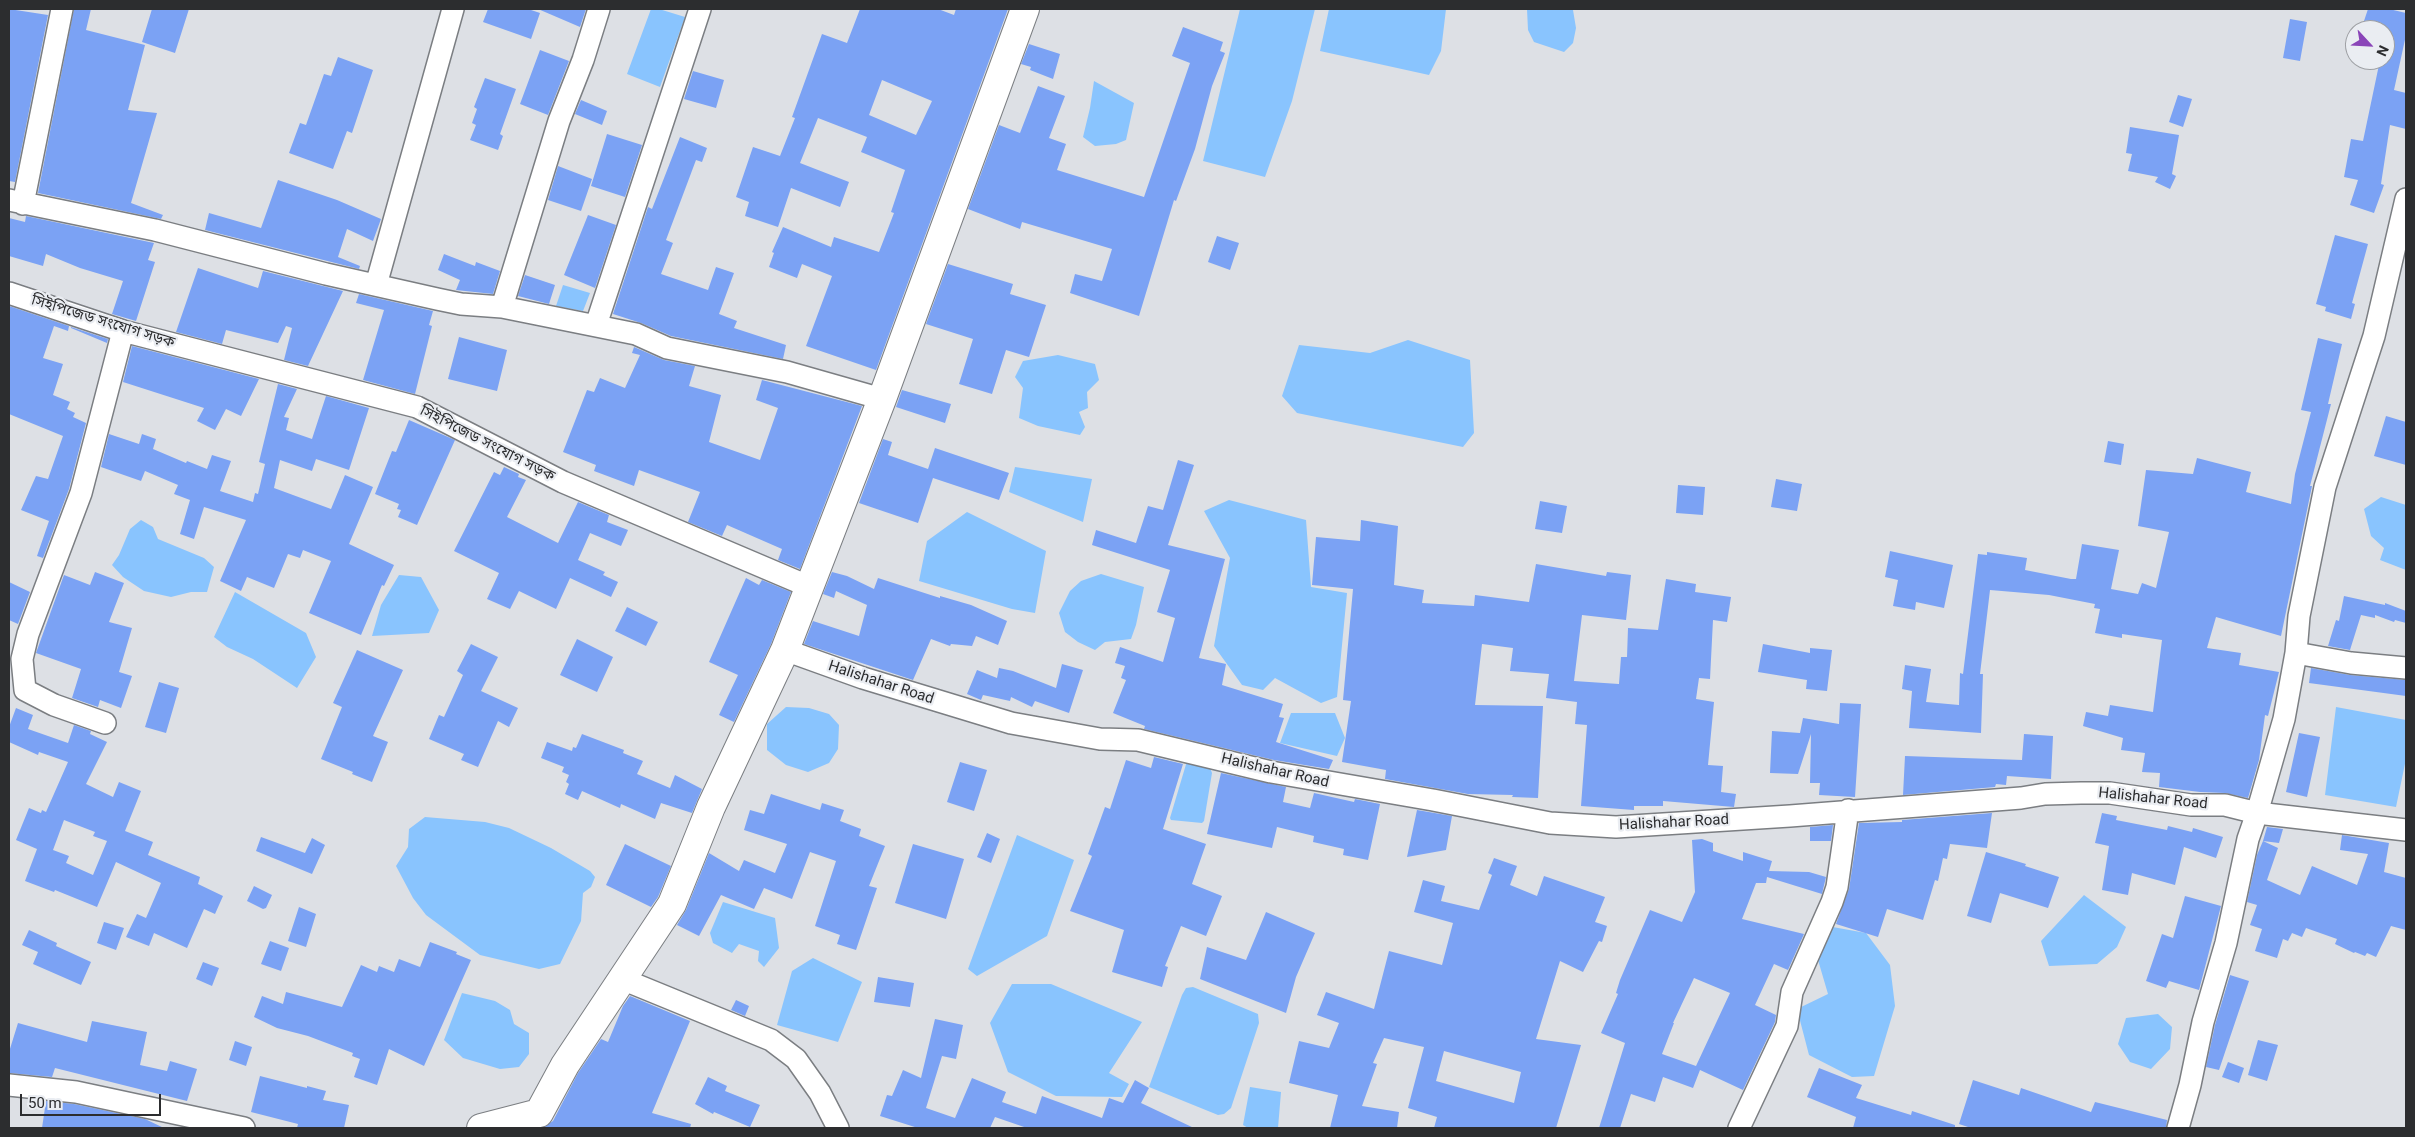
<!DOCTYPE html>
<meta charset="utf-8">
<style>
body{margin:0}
#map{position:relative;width:2415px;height:1137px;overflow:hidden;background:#dde0e5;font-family:Roboto,sans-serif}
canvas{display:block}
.frame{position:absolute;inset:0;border:10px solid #2c2d2f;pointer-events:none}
.north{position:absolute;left:2345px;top:20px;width:50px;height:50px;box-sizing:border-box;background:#eaedf2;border:1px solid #9ea0a4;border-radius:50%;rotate:115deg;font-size:14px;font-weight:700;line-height:20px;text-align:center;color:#2c2d2f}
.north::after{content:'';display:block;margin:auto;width:18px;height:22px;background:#8a45b8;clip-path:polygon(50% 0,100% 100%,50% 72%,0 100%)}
.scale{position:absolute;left:20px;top:1094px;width:141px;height:22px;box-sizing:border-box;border:2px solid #2c2d2f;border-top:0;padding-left:6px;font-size:15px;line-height:18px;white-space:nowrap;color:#2c2d2f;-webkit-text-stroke:4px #eaedf2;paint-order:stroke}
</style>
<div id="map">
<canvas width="2415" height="1137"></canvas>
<div class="frame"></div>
<div class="north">N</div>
<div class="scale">50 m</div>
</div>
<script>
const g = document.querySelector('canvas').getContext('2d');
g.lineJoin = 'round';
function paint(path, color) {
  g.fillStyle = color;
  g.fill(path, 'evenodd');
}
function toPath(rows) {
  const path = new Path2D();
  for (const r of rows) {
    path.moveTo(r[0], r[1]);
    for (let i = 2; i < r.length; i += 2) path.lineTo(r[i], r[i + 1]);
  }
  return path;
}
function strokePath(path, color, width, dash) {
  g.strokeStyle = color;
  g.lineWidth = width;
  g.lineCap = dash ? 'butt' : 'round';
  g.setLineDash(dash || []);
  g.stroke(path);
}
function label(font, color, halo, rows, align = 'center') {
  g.font = font + ' Roboto,"Noto Sans Bengali",sans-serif';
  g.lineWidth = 4.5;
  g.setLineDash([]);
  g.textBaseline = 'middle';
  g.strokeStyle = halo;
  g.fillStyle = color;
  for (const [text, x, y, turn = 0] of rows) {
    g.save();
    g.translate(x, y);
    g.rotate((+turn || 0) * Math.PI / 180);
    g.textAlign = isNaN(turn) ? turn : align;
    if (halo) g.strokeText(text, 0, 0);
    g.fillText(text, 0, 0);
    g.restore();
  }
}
paint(toPath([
 [651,9,659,9,685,17,660,87,627,74],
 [1240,9,1315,9,1292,101,1265,177,1203,161],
 [1329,9,1446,9,1441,51,1429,75,1320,51],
 [1527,9,1573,10,1576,28,1573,43,1564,52,1534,42,1528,30],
 [1094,81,1134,103,1126,140,1116,144,1095,146,1083,137,1090,108],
 [563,285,590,293,583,311,556,306],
 [1408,340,1470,360,1474,433,1463,447,1297,413,1282,396,1299,345,1370,353],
 [1058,355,1095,364,1099,380,1087,392,1088,408,1079,412,1085,427,1080,435,1038,426,1019,418,1023,388,1015,377,1023,361],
 [1015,467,1092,479,1083,522,1009,492],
 [2381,497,2406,505,2406,570,2380,560,2384,548,2371,536,2364,509],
 [1229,500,1306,520,1311,587,1347,593,1337,697,1321,703,1275,678,1263,690,1242,685,1214,646,1230,558,1204,511],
 [967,512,1046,551,1035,613,1012,609,919,581,927,541],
 [141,520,153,527,158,539,204,558,214,567,207,592,191,592,171,597,144,591,123,577,112,565,119,555,130,529],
 [1101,574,1144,587,1136,625,1131,639,1105,642,1095,650,1078,642,1065,632,1059,613,1070,591,1081,581],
 [399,575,421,577,439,610,429,633,372,636,381,605],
 [235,592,306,633,316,657,297,688,253,659,227,647,214,637],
 [786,707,809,708,829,714,839,725,838,749,829,763,808,772,786,765,767,750,767,724],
 [2336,707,2406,720,2406,759,2396,807,2325,795],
 [1291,713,1335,713,1345,738,1337,756,1280,743],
 [1187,761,1210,768,1212,773,1204,821,1202,823,1171,820,1170,818],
 [425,817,485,822,509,828,551,848,590,871,595,877,591,887,583,893,581,921,560,964,539,969,480,955,426,915,413,898,396,866,408,847,409,829],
 [1017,835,1074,860,1047,936,977,976,968,969],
 [2084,895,2126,927,2117,947,2097,964,2049,966,2041,941],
 [723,902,775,918,779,948,764,967,758,961,759,951,739,944,732,953,713,943,710,933],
 [1827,926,1866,933,1890,965,1895,1006,1874,1076,1852,1077,1809,1055,1797,1009,1828,994,1818,960],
 [813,958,862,982,838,1042,777,1025,792,971],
 [1012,984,1051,984,1142,1022,1109,1073,1129,1084,1122,1097,1056,1096,1008,1072,990,1023],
 [1193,987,1258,1014,1259,1023,1231,1108,1224,1114,1218,1115,1149,1087,1182,995,1186,988],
 [462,993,495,1001,510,1010,514,1024,529,1033,529,1054,519,1067,500,1069,463,1058,444,1040],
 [2158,1014,2172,1027,2170,1049,2151,1069,2130,1062,2118,1044,2126,1018],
 [1250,1087,1281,1092,1278,1128,1248,1128,1243,1125]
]), '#89c4fe');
paint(toPath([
 [9,9,48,15,15,182,9,181],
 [74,9,91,9,86,30,145,45,128,110,157,113,131,203,163,215,161,219,38,193],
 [152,9,189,9,175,53,142,42],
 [488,9,528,9,540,13,531,39,483,22],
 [538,9,586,9,580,27],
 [860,9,938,9,954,15,956,9,1008,9,876,370,806,346,832,276,802,264,797,278,769,267,774,253,772,252,783,227,831,247,834,237,879,252,894,213,891,212,905,170,861,152,867,137,818,118,800,163,849,182,840,207,791,188,778,227,745,216,749,202,736,197,753,147,780,156,795,118,792,117,822,34,847,43],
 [882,80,932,101,916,135,869,115],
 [2368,9,2389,9,2406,13,2406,35,2394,90,2406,93,2406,129,2390,125,2381,184,2384,185,2374,213,2350,205,2358,180,2344,177,2351,139,2363,141,2380,60,2385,60,2385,30,2361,30],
 [2290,19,2307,22,2300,61,2283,58],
 [1183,27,1223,42,1220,51,1225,53,1212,86,1195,149,1176,201,1174,200,1139,316,1070,293,1075,274,1102,281,1112,249,1022,222,1020,229,968,209,999,125,1020,133,1038,86,1065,96,1049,138,1066,144,1057,170,1144,197,1190,63,1172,56],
 [1029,44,1060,54,1053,79,1030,70,1031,67,1021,64],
 [540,50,569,61,548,115,520,104],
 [338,57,373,70,352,133,347,131,333,169,289,153,300,123,306,125,324,74,331,76],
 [693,71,724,80,716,108,684,99],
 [485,78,516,89,500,134,503,136,498,150,470,140,476,125,472,123,477,109,474,107],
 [2178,95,2192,99,2183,127,2169,122],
 [581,100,607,111,602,125,575,114],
 [2130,127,2179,135,2172,174,2176,176,2170,189,2155,182,2158,177,2128,171,2132,154,2126,153],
 [607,134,642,145,625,197,591,186],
 [680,137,707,148,702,162,696,160,666,240,673,243,661,274,708,290,716,267,734,273,719,314,737,321,734,328,786,345,783,359,671,336,641,323,613,314,648,207,652,209],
 [558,166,592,179,581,211,548,200],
 [278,180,337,200,381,219,373,241,347,229,338,257,360,266,359,269,205,230,209,213,261,228],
 [588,215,616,225,595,288,564,275],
 [26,216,154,243,148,260,155,262,136,321,112,314,123,281,80,268,46,254,43,266,9,256,9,218,25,222],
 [2335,235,2368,244,2352,303,2355,304,2351,319,2325,311,2326,307,2316,304],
 [1217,236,1239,243,1230,270,1208,262],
 [444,254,475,266,476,262,500,271,493,294,456,290,460,280,438,270],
 [948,264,1013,284,1010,294,1046,305,1029,357,1006,350,992,394,959,384,973,339,926,324],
 [198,268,258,288,263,271,343,291,308,366,284,360,292,328,286,326,278,343,226,330,222,344,176,332],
 [525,275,555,285,549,304,518,296],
 [359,294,433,311,429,325,432,326,415,394,363,380,384,310,356,303],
 [9,306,69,326,68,331,54,326,43,358,63,364,53,395,70,402,67,409,75,413,73,417,86,423,69,489,43,558,37,556,49,521,21,510,36,476,48,479,63,436,9,414],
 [71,327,108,339,107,343,71,328],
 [459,337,507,350,497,391,448,379],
 [2318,338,2342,344,2328,404,2331,404,2310,486,2312,486,2281,636,2216,617,2207,648,2241,653,2239,665,2279,672,2268,716,2265,715,2259,760,2248,798,2225,793,2200,792,2159,787,2160,773,2142,772,2145,753,2121,750,2123,738,2083,726,2086,712,2108,716,2110,705,2153,712,2162,640,2122,634,2122,638,2095,633,2100,609,2094,608,2095,604,2049,595,1990,590,1980,674,1983,674,1981,733,1909,728,1912,691,1902,689,1905,665,1931,669,1926,702,1959,705,1960,673,1963,674,1978,554,1987,555,1987,552,2027,558,2025,570,2071,579,2076,579,2082,544,2119,550,2111,589,2138,594,2142,583,2156,588,2169,532,2138,526,2146,470,2193,474,2197,458,2251,472,2246,492,2291,504,2295,474,2311,412,2301,410],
 [132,346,259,379,241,416,226,409,215,430,197,421,204,408,123,382],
 [634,347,664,360,695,366,689,386,721,395,709,442,760,460,778,408,756,400,762,380,862,406,800,569,778,560,782,549,727,525,722,536,688,522,700,492,639,470,634,486,594,471,596,465,563,452,587,390,594,392,600,378,625,388,640,355,632,353],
 [278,384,297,389,284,417,289,418,286,430,312,439,326,396,369,408,349,470,316,459,312,471,280,460,274,488,331,509,345,475,373,487,349,544,394,565,384,586,382,585,361,635,309,613,331,561,303,550,300,558,288,554,274,588,247,577,241,591,220,581,246,520,204,507,194,539,180,534,190,500,174,494,178,485,145,471,141,481,101,467,109,434,139,444,142,434,156,439,153,449,186,463,187,461,207,469,212,455,231,461,220,491,253,502,255,493,258,494,265,464,259,462],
 [902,390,951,404,945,423,896,407],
 [2386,416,2406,422,2406,465,2374,456],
 [409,420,455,440,417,525,398,517,401,510,397,509,399,504,375,494,392,451,396,452],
 [883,439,892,442,888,455,928,469,935,448,1009,473,999,500,933,478,918,523,859,503],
 [2108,441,2124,444,2121,465,2104,462],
 [1178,460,1194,465,1168,545,1225,559,1199,658,1226,664,1222,685,1283,704,1279,717,1284,718,1276,742,1333,760,1329,769,1274,760,1144,729,1145,726,1113,713,1126,680,1121,678,1125,666,1115,663,1120,647,1163,662,1175,618,1157,612,1170,570,1092,545,1096,530,1136,543,1148,506,1163,510],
 [504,467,519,474,518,477,526,480,507,517,558,543,578,502,609,515,607,522,628,530,621,546,590,533,578,560,605,572,603,575,618,582,611,597,570,578,556,609,519,591,510,609,487,599,499,573,454,551,494,472,500,475],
 [1776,479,1802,484,1797,511,1771,507],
 [1678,485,1705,487,1703,515,1676,513],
 [1540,501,1567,506,1562,533,1535,529],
 [1361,520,1398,526,1394,585,1424,590,1422,603,1474,606,1475,595,1529,602,1536,564,1606,576,1607,572,1631,575,1626,620,1582,615,1574,681,1619,684,1621,657,1627,657,1628,628,1658,630,1666,579,1696,584,1695,592,1731,597,1727,622,1713,620,1710,679,1699,678,1696,699,1714,702,1708,765,1723,766,1721,792,1736,794,1734,807,1663,801,1663,806,1634,806,1634,810,1581,806,1587,725,1575,724,1577,702,1546,698,1549,674,1510,671,1513,648,1482,644,1475,705,1543,706,1538,798,1512,797,1513,795,1468,794,1385,779,1386,770,1342,762,1351,701,1343,700,1353,589,1312,585,1316,537,1360,541],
 [1890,551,1953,565,1944,608,1916,602,1915,610,1893,606,1898,580,1885,577],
 [95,572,124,583,109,622,132,628,119,672,132,676,121,708,100,700,98,707,72,698,81,669,36,653,64,575,90,585],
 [832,572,847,576,874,589,878,578,940,598,940,596,971,605,1007,621,998,645,976,636,972,646,951,644,950,646,931,639,913,680,804,644,813,621,859,636,867,605,836,591,834,598,823,594],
 [746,578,759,585,762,580,791,592,771,644,734,722,719,715,738,675,709,662],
 [9,582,30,592,18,624,9,620],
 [2344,596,2385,605,2385,603,2406,611,2406,623,2395,620,2394,622,2375,615,2375,618,2361,615,2350,650,2328,646,2336,620,2339,621],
 [627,607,658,622,646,646,615,631],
 [577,639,613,657,597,692,560,675],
 [471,644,498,657,481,691,518,708,509,727,498,721,478,767,461,760,464,754,429,739,439,715,444,717,463,675,457,671],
 [1763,644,1810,653,1810,648,1832,650,1827,691,1806,689,1807,680,1758,672],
 [357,650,403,670,373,736,388,742,372,782,352,774,353,772,321,759,342,707,333,703],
 [1062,664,1083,670,1069,713,1035,701,1032,707,1011,697,1010,701,983,695,981,700,967,694,977,670,997,678,999,668,1013,671,1056,688],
 [2311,668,2350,675,2406,680,2406,696,2309,683],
 [159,682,179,688,166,733,145,727],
 [1840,703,1861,704,1855,797,1819,795,1820,783,1810,783,1811,734,1798,774,1770,773,1772,731,1800,733,1803,718,1839,724],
 [16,708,33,715,28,729,68,743,74,725,91,731,90,734,107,742,86,784,113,797,119,782,141,791,125,831,153,842,148,855,200,877,198,884,223,896,215,914,204,909,187,948,154,933,149,946,126,937,137,914,146,918,161,883,116,862,97,907,55,890,54,892,25,881,37,849,16,840,29,808,41,813,42,810,46,812,68,762,39,752,38,755,9,742,9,727],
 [64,820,95,832,93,836,107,841,93,875,66,863,69,856,53,850],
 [2299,733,2320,737,2307,797,2286,792],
 [582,734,624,750,623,753,643,761,637,774,670,788,675,775,702,789,692,813,661,803,655,819,621,804,620,808,582,791,578,800,565,794,569,784,566,782,569,775,562,772,564,767,541,758,547,742,572,751,573,747,576,748],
 [2024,734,2053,736,2051,779,2007,776,2006,785,1996,784,1995,787,1903,795,1905,756,2022,760],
 [1154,757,1183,764,1163,829,1206,844,1192,884,1222,896,1206,936,1181,926,1165,966,1168,967,1162,987,1112,972,1124,930,1070,911,1092,856,1088,854,1105,807,1110,809,1126,760,1151,768],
 [960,762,987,770,974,811,947,802],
 [1221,773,1286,787,1283,802,1310,808,1314,793,1354,802,1355,799,1380,804,1368,860,1343,855,1344,849,1313,842,1314,836,1277,827,1272,848,1207,834],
 [771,794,820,810,822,803,844,810,840,821,861,829,859,836,885,846,869,886,877,888,856,950,837,944,840,935,815,926,836,861,810,852,792,899,764,888,754,909,721,895,699,936,677,925,686,910,709,853,739,871,744,860,775,873,787,844,744,830,750,810,764,814],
 [1417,810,1452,816,1446,850,1407,857],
 [1992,813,1987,848,1950,844,1947,859,1943,858,1938,881,1935,880,1923,920,1887,909,1878,937,1836,924,1849,889,1859,823,1902,822,1902,820],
 [2102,813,2117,816,2116,820,2167,830,2168,826,2192,832,2193,828,2223,837,2216,858,2184,847,2175,885,2132,873,2128,895,2102,890,2109,846,2095,843],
 [1833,825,1831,841,1810,841,1810,827],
 [2267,827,2283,829,2279,843,2263,841],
 [987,833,1000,839,991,863,977,857],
 [2342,835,2389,843,2384,872,2406,878,2406,930,2391,926,2376,957,2367,953,2365,956,2355,952,2354,953,2335,944,2337,939,2306,928,2302,937,2292,933,2288,941,2283,939,2277,958,2255,951,2262,929,2250,925,2257,905,2247,902,2257,855,2263,841,2278,848,2267,880,2300,895,2312,866,2357,885,2368,854,2340,850],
 [261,837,305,853,312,838,325,845,312,874,256,851],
 [1702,839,1713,843,1713,851,1743,861,1743,852,1772,861,1769,871,1809,872,1826,877,1822,894,1767,877,1766,883,1756,883,1742,919,1804,934,1788,970,1774,964,1755,1005,1776,1015,1775,1022,1743,1090,1700,1070,1693,1088,1663,1077,1655,1102,1631,1094,1620,1128,1599,1128,1625,1043,1601,1033,1618,994,1616,993,1620,980,1650,910,1682,922,1695,892,1692,840],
 [1694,978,1730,993,1696,1066,1662,1054,1674,1023,1673,1023],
 [625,844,671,866,658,897,651,907,606,885],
 [913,844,964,859,946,919,895,903],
 [1986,852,2026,864,2025,866,2059,877,2048,908,2000,893,1991,923,1967,916],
 [1494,858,1517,866,1510,885,1537,896,1544,876,1605,897,1595,922,1607,926,1602,942,1599,941,1583,972,1560,961,1536,1039,1581,1045,1556,1128,1434,1128,1437,1117,1408,1108,1424,1047,1384,1038,1373,1063,1377,1064,1362,1106,1399,1112,1397,1128,1330,1128,1338,1095,1289,1083,1299,1041,1329,1048,1339,1023,1317,1015,1326,992,1374,1009,1389,951,1442,965,1453,923,1414,912,1423,880,1445,886,1441,901,1479,910,1492,875,1488,873],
 [1444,1051,1521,1072,1514,1103,1436,1081],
 [254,886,272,895,266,908,263,909,247,901],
 [2185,896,2221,906,2199,990,2169,981,2166,988,2146,981,2162,934,2173,938],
 [299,907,316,914,306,947,288,941],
 [1266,912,1315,933,1296,977,1286,1013,1200,979,1207,947,1246,960],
 [104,922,124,928,116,950,97,943],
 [29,930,57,943,56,946,91,962,81,985,33,964,38,952,22,945],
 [270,941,289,948,281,971,261,964],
 [430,942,457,952,456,954,471,960,424,1066,389,1049,377,1085,354,1077,360,1059,352,1056,353,1053,308,1036,277,1028,254,1017,262,996,283,1004,286,992,342,1007,361,965,377,972,379,966,394,972,399,959,420,967],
 [203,962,219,968,212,986,196,979],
 [2230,975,2249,981,2219,1070,2206,1067,2215,1025],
 [878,977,914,983,910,1007,874,1002],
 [630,996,690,1021,652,1113,691,1124,690,1128,542,1128,553,1121,578,1073,601,1039,608,1042,623,1006],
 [736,1000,749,1006,745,1016,731,1010],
 [935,1019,963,1025,956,1059,942,1056,926,1108,955,1118,972,1078,1006,1092,1002,1102,1036,1114,1042,1096,1102,1118,1109,1098,1123,1103,1135,1080,1149,1088,1141,1103,1194,1128,1027,1128,995,1117,990,1128,918,1128,880,1116,887,1095,892,1096,903,1070,921,1078],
 [92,1021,147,1032,140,1065,167,1071,170,1061,197,1069,187,1101,55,1068,52,1077,9,1073,9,1052,18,1023,87,1042],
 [2258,1040,2278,1045,2267,1081,2248,1075],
 [235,1041,252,1047,246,1066,229,1060],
 [2228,1062,2244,1068,2239,1083,2222,1077],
 [1819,1068,1862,1085,1856,1098,1911,1115,1912,1111,1955,1125,1955,1128,1853,1128,1856,1117,1807,1097],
 [260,1076,307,1088,307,1086,326,1091,323,1100,349,1105,344,1128,297,1128,298,1124,251,1112],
 [708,1077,727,1086,725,1091,760,1105,750,1127,714,1112,713,1114,695,1104],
 [1973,1080,2019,1095,2021,1088,2091,1112,2095,1102,2167,1120,2166,1128,1971,1128,1959,1124],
 [46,1101,74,1104,145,1119,164,1128,42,1128]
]), '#7ba2f4');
const street = toPath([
 [2406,199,2374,336,2325,487,2299,616,2296,653,2284,719,2257,813,2406,830],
 [9,200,155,230,326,274,437,299,461,304,502,307,636,334,667,348,787,372,882,399],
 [23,204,62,9],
 [376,285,453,9],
 [9,293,123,331,417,407,563,482,810,587],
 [502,307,559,121,583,60,599,9],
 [596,325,700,9],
 [785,650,863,678,1011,723,1100,739,1138,740,1271,772,1433,800,1550,823,1616,827,1790,816,2021,798,2045,794,2081,793,2110,793,2191,805,2225,805,2257,813,2248,839,2226,943,2203,1022,2190,1085,2178,1128],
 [2296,653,2351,663,2406,668],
 [105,723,54,705,25,690,22,659,28,634,81,493,123,331],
 [622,979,771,1040,796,1059,820,1093,838,1128],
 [9,1085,76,1092,244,1128],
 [1739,1128,1787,1026,1792,992,1832,902,1837,887,1848,810]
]);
const secondary = toPath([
 [481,1128,539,1113,565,1065,672,904,711,807,785,650,882,399,1025,9]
]);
strokePath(street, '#7b7e82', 24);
strokePath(secondary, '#7b7e82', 30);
strokePath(street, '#fff', 21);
strokePath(secondary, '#fff', 28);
label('15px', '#2c2d2f', '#eaedf2', [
 ["সিইপিজেড সংযোগ সড়ক",103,322,17],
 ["সিইপিজেড সংযোগ সড়ক",487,444,27],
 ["Halishahar Road",881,683,18],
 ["Halishahar Road",1275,771,13],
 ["Halishahar Road",2153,799,6],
 ["Halishahar Road",1674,823,-3]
]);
</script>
